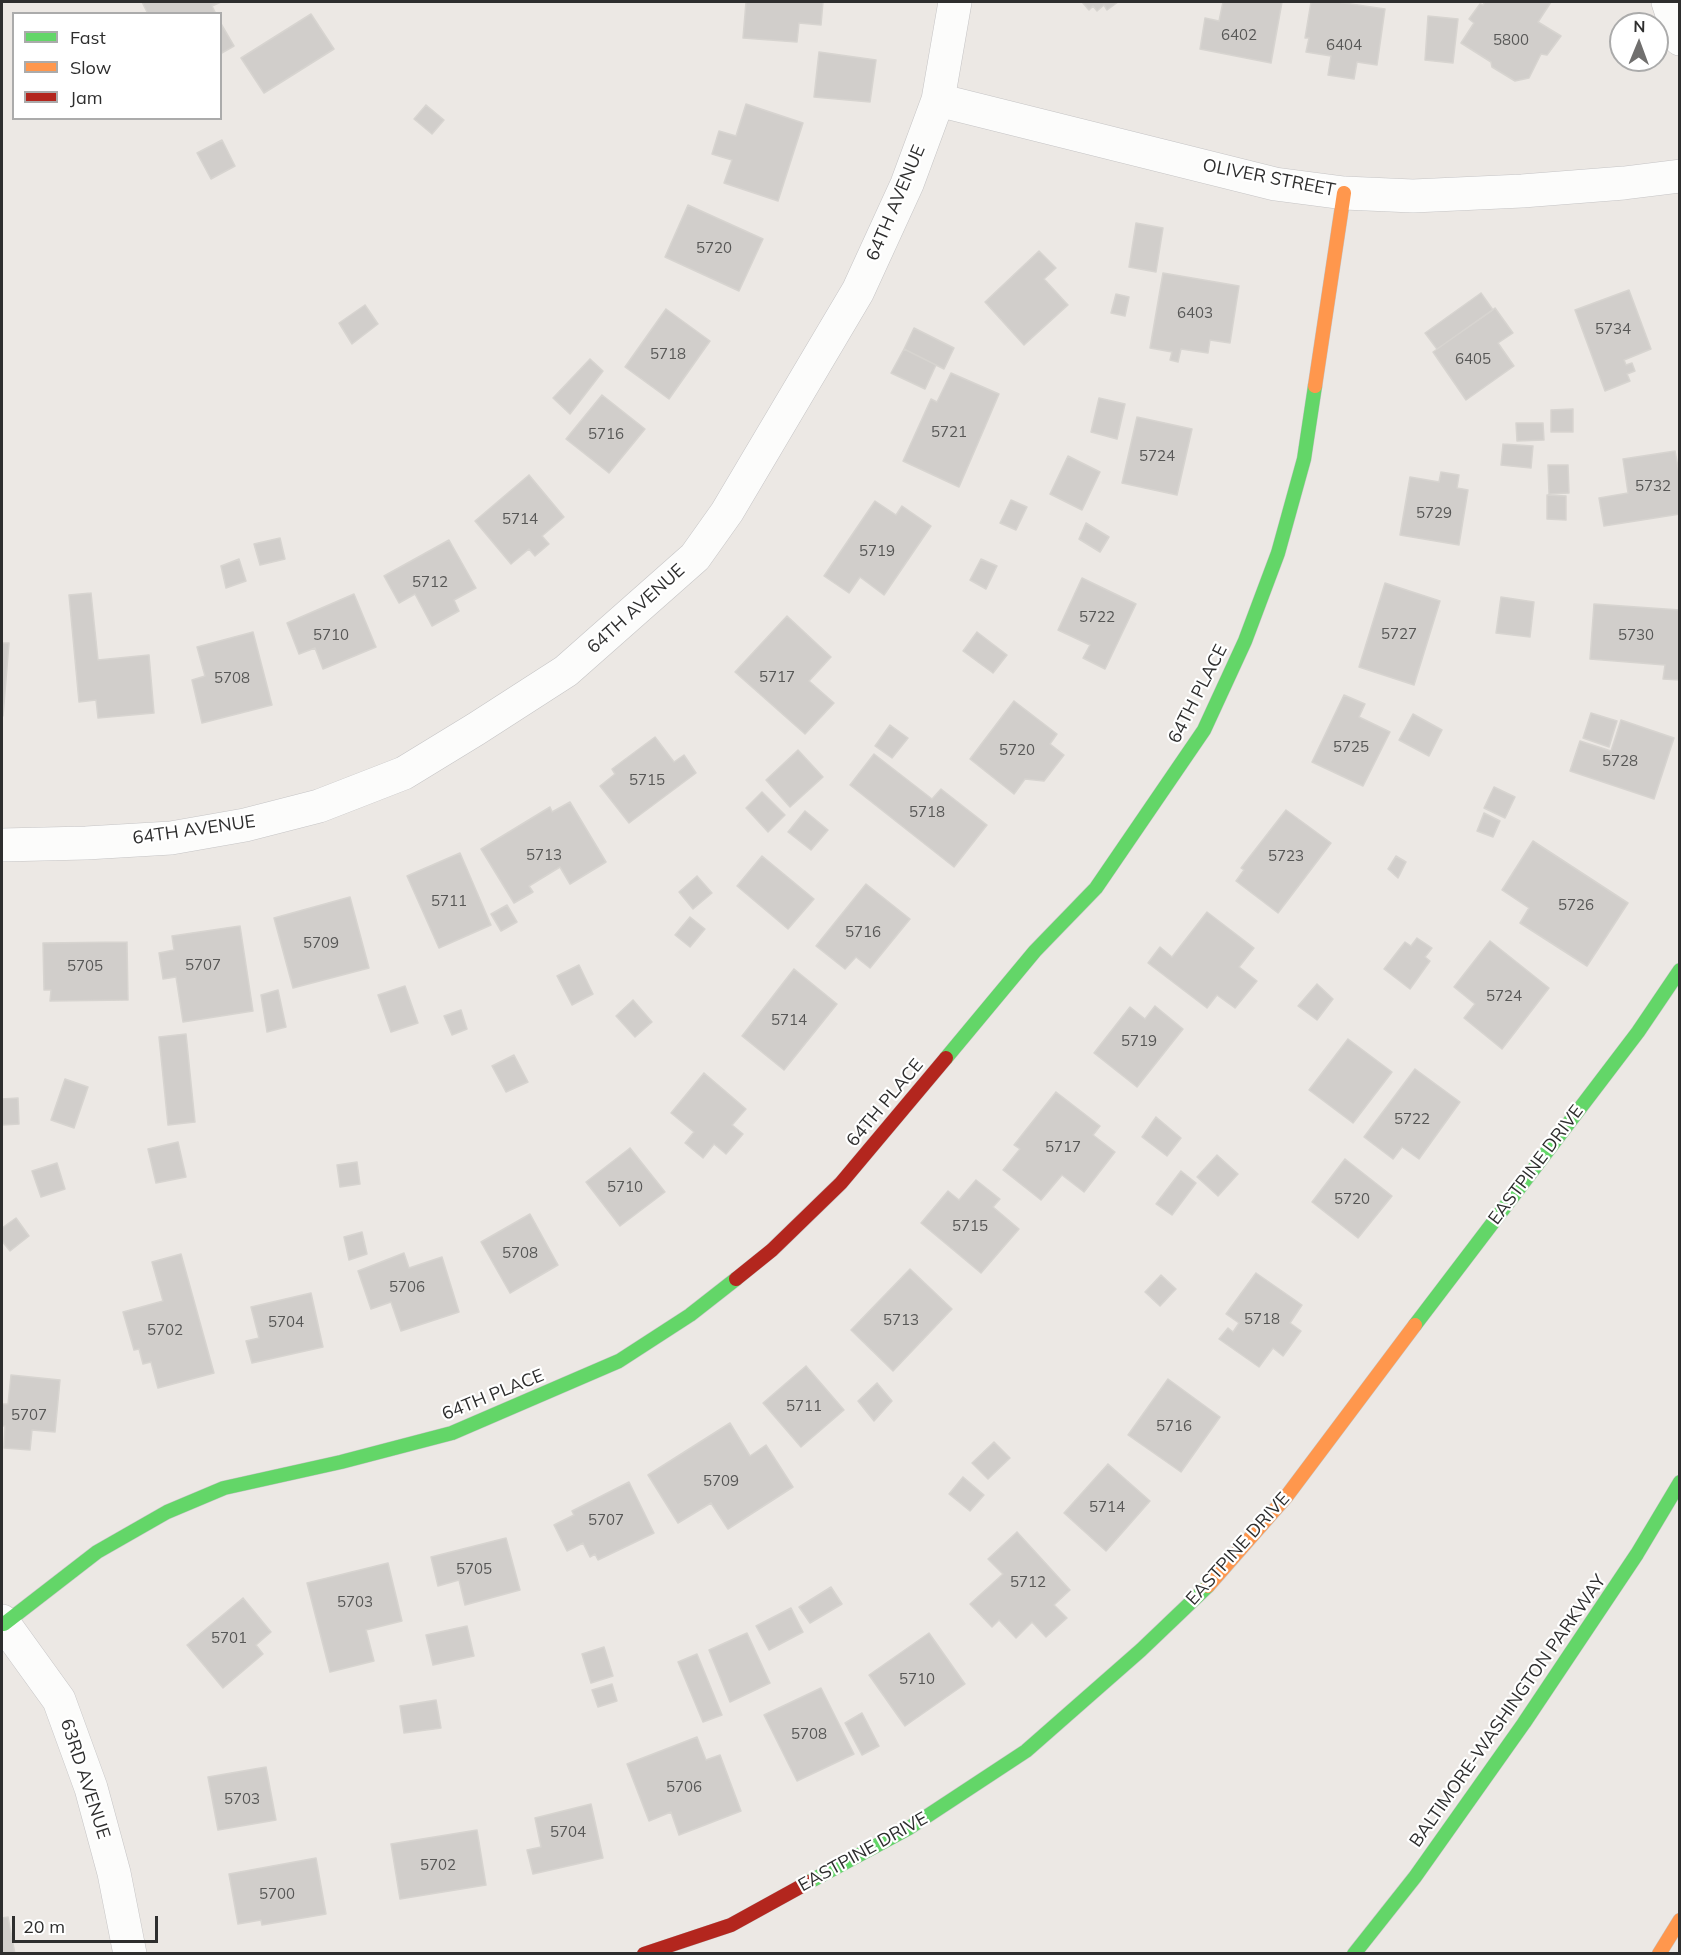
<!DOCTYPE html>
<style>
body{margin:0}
#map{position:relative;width:1681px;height:1955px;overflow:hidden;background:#ece8e4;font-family:Mulish,sans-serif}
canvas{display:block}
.frame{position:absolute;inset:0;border:3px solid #2e2e2e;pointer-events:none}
.legend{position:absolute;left:12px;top:12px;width:210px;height:108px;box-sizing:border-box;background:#fff;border:2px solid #ababab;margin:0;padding:8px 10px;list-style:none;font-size:18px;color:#2e2e2e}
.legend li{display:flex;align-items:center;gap:12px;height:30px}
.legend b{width:30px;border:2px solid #ababab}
.north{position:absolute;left:1609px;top:12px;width:60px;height:60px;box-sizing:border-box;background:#fff;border:2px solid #ababab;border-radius:50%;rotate:1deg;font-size:16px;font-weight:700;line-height:24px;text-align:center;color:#2e2e2e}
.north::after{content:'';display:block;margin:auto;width:21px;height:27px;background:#706f6e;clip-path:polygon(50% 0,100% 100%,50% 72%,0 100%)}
.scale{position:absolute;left:12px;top:1916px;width:146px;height:27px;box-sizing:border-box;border:3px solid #2e2e2e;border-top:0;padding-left:8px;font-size:18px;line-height:21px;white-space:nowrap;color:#2e2e2e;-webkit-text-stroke:4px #fff;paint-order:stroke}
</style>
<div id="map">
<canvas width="1681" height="1955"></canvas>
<div class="frame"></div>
<ul class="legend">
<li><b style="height:8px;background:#63d668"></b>Fast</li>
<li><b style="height:8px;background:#ff974d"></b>Slow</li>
<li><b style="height:8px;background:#b3261e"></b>Jam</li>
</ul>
<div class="north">N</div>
<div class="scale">20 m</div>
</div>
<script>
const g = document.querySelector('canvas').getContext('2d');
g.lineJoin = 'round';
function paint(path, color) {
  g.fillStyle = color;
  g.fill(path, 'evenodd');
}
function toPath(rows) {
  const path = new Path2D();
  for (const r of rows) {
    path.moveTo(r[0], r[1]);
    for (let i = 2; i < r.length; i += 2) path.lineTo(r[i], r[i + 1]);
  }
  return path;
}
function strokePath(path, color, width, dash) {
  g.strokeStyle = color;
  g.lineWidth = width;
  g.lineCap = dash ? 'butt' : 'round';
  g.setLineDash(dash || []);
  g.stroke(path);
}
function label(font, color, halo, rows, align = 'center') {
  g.font = font + ' Mulish,sans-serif';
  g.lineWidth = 4.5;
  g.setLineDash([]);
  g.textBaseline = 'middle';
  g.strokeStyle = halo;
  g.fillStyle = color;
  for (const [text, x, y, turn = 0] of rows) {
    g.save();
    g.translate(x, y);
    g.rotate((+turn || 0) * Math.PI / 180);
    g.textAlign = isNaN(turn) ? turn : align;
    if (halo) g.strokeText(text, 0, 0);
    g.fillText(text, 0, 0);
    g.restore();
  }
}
const building = toPath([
 [142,2,221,2,212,6,216,14,148,14,142,2],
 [746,2,823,2,821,25,799,23,797,42,743,38,746,2],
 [1082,2,1118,2,1107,10,1104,5,1097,11,1093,6,1089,10,1082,2],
 [1223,2,1282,2,1271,63,1200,49,1205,18,1219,21,1223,2],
 [1311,2,1337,2,1385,9,1377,65,1357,62,1354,79,1328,75,1331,56,1306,52,1309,38,1305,38,1311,2],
 [1485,2,1551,2,1538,22,1561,36,1547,55,1541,54,1529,78,1515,81,1492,67,1491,62,1461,43,1474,23,1469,19,1480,4,1483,5,1485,2],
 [311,14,334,49,264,93,241,58,311,14],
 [1428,16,1458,19,1453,63,1425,60,1428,16],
 [220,22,234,46,220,54,220,22],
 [819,52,876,60,870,102,814,97,819,52],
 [746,104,803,123,778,201,724,183,732,160,712,154,719,131,736,136,746,104],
 [426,105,444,120,432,134,414,119,426,105],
 [222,140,235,166,211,179,197,153,222,140],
 [688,205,763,239,739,291,665,257,688,205],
 [1136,223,1163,228,1156,272,1129,267,1136,223],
 [1039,251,1056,268,1044,279,1068,305,1024,345,985,302,1039,251],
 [1163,273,1239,286,1230,343,1210,340,1208,353,1181,349,1178,362,1170,360,1172,352,1150,348,1163,273],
 [1629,290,1651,349,1624,360,1626,365,1632,363,1635,371,1627,374,1630,381,1605,391,1575,310,1629,290],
 [1481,293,1493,310,1437,349,1425,333,1481,293],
 [1116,294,1129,297,1125,316,1111,313,1116,294],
 [365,305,378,324,352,344,339,323,365,305],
 [1495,308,1513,333,1498,343,1514,366,1466,400,1433,352,1495,308],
 [666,309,710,341,669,399,625,367,666,309],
 [914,328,954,348,944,369,904,349,914,328],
 [904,349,936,365,925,389,891,373,904,349],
 [590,359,603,371,570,414,553,398,590,359],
 [951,373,999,394,959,487,903,461,931,399,937,402,951,373],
 [602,395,645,429,609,473,566,439,602,395],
 [1099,398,1125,404,1117,439,1091,432,1099,398],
 [1573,409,1573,432,1551,432,1551,410,1573,409],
 [1137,417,1192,429,1177,495,1122,483,1137,417],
 [1516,423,1543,423,1544,440,1517,441,1516,423],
 [1503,444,1533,446,1531,468,1501,465,1503,444],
 [1675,451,1680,478,1680,514,1604,526,1599,498,1628,493,1623,459,1675,451],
 [1068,456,1100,472,1082,510,1050,494,1068,456],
 [1548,465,1568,465,1569,493,1549,494,1548,465],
 [1441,472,1459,475,1457,488,1468,490,1459,545,1400,535,1410,477,1439,482,1441,472],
 [529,475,564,517,542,536,549,544,535,556,529,549,511,564,475,521,529,475],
 [1547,495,1566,496,1566,520,1547,519,1547,495],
 [1011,500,1027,507,1016,530,1000,523,1011,500],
 [875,501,896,515,902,506,931,526,884,595,860,577,849,593,824,576,875,501],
 [1086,523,1109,537,1100,552,1079,539,1086,523],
 [280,538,285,559,260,565,254,544,280,538],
 [449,540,476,588,454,600,459,611,432,626,415,594,399,603,384,576,449,540],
 [239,559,246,581,226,588,221,566,239,559],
 [981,559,997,566,986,589,970,580,981,559],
 [1082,578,1136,604,1105,669,1083,658,1090,645,1058,630,1082,578],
 [1385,583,1440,601,1414,685,1359,667,1385,583],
 [91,593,98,660,149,655,154,713,98,718,96,700,79,702,69,595,91,593],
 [354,594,376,647,323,669,315,648,299,654,287,623,354,594],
 [1501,597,1534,602,1530,637,1496,633,1501,597],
 [1594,604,1680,610,1680,680,1663,679,1665,665,1590,659,1594,604],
 [787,616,831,657,809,681,834,703,805,734,735,672,787,616],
 [253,632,272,705,202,723,192,680,205,676,197,647,253,632],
 [977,632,1007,655,993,673,963,651,977,632],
 [2,643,9,643,3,716,2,716,2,643],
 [1344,695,1365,704,1359,717,1390,732,1363,786,1312,762,1344,695],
 [1014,701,1057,734,1050,744,1064,755,1044,781,1025,779,1014,794,970,759,1014,701],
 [1591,713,1617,721,1609,747,1583,738,1591,713],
 [1413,714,1442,730,1429,756,1399,740,1413,714],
 [1621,720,1674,738,1654,799,1570,771,1580,741,1611,751,1621,720],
 [890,725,908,738,892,758,875,746,890,725],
 [655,737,674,762,684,755,696,773,629,823,600,786,615,774,612,769,655,737],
 [798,750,823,777,790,807,766,780,798,750],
 [874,754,932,799,941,789,987,825,954,867,850,785,874,754],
 [1494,787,1515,797,1505,818,1484,808,1494,787],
 [762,792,785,815,768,832,746,808,762,792],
 [570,802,606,862,570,884,560,867,529,886,533,892,514,903,481,849,550,807,552,812,570,802],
 [1286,810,1331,843,1278,913,1236,881,1244,870,1241,868,1286,810],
 [805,811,828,830,811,850,788,832,805,811],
 [1484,813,1500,821,1493,837,1477,831,1484,813],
 [1533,841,1628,903,1587,966,1520,923,1529,908,1502,890,1533,841],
 [460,853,491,925,439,948,407,876,460,853],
 [762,856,814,899,788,929,737,886,762,856],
 [1396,856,1406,862,1398,878,1388,869,1396,856],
 [697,876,712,893,693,909,679,892,697,876],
 [866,884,910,919,870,968,856,957,845,969,816,946,866,884],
 [350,897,369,968,293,988,274,918,350,897],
 [507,905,517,922,501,931,491,914,507,905],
 [1207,912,1254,948,1239,967,1257,981,1235,1008,1217,995,1207,1008,1148,963,1160,947,1172,957,1207,912],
 [690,917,705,929,690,947,675,935,690,917],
 [240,926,253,1011,183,1022,176,977,163,979,159,953,174,950,172,936,240,926],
 [1417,938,1432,948,1425,957,1430,961,1410,989,1384,969,1405,942,1411,946,1417,938],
 [1490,941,1549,988,1502,1049,1464,1018,1475,1004,1454,987,1490,941],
 [127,942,128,1000,50,1001,51,990,44,990,43,943,127,942],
 [579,965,593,994,572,1005,557,976,579,965],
 [794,969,837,1004,784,1070,742,1036,794,969],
 [1317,984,1333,999,1317,1020,1298,1006,1317,984],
 [405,986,418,1023,391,1032,378,995,405,986],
 [278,990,286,1027,267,1032,261,995,278,990],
 [633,1000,652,1022,635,1037,616,1016,633,1000],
 [1155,1006,1183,1029,1137,1087,1094,1053,1130,1007,1145,1019,1155,1006],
 [461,1010,467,1029,452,1035,444,1016,461,1010],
 [186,1034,195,1122,168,1125,159,1037,186,1034],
 [1348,1039,1392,1072,1353,1123,1309,1090,1348,1039],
 [514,1055,528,1082,506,1092,492,1066,514,1055],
 [1415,1069,1460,1102,1419,1159,1402,1147,1393,1159,1364,1137,1415,1069],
 [704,1073,746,1109,732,1125,743,1134,726,1154,714,1144,703,1158,685,1143,694,1132,671,1113,704,1073],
 [65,1079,88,1087,74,1128,51,1120,65,1079],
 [1056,1092,1100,1126,1093,1135,1115,1152,1084,1192,1062,1175,1041,1200,1003,1170,1020,1149,1014,1145,1056,1092],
 [18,1098,19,1124,2,1125,2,1099,18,1098],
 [1156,1117,1181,1138,1167,1156,1142,1137,1156,1117],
 [178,1142,186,1177,156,1183,148,1149,178,1142],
 [630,1148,665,1192,620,1226,586,1182,630,1148],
 [1217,1155,1238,1174,1218,1196,1197,1177,1217,1155],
 [1345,1159,1392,1196,1358,1238,1312,1202,1345,1159],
 [357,1162,360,1184,340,1187,337,1165,357,1162],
 [57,1163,65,1189,41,1197,32,1171,57,1163],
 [1181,1171,1196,1183,1172,1215,1156,1204,1181,1171],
 [976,1180,1000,1199,993,1207,1019,1229,981,1273,921,1223,948,1191,959,1200,976,1180],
 [530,1214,558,1265,510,1293,481,1242,530,1214],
 [16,1218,29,1236,10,1251,2,1241,2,1228,16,1218],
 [362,1232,367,1254,349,1260,344,1237,362,1232],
 [404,1253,409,1268,442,1257,459,1312,401,1331,391,1302,371,1309,358,1271,404,1253],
 [181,1254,214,1373,158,1388,151,1362,143,1364,139,1349,134,1350,123,1312,163,1301,152,1262,181,1254],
 [910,1269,952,1309,893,1371,851,1330,910,1269],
 [1256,1273,1302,1305,1290,1323,1301,1331,1283,1356,1273,1348,1259,1367,1219,1339,1228,1328,1233,1332,1239,1323,1226,1314,1256,1273],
 [1161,1275,1176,1289,1160,1306,1145,1292,1161,1275],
 [311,1293,323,1347,252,1363,246,1341,259,1338,251,1307,311,1293],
 [806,1366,844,1410,801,1447,763,1403,806,1366],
 [11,1375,60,1380,55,1432,32,1430,30,1450,4,1448,5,1426,2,1426,2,1404,8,1404,11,1375],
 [1168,1379,1220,1417,1181,1472,1128,1435,1168,1379],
 [877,1383,892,1401,874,1421,858,1401,877,1383],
 [730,1423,750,1456,766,1445,793,1487,728,1529,711,1503,678,1523,648,1475,730,1423],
 [994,1442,1010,1458,988,1479,972,1463,994,1442],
 [1108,1464,1150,1501,1106,1551,1064,1513,1108,1464],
 [963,1477,984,1495,970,1511,949,1494,963,1477],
 [629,1482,654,1533,598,1560,595,1554,590,1557,583,1543,567,1551,554,1525,574,1515,572,1511,629,1482],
 [1017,1532,1070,1590,1054,1605,1067,1618,1046,1637,1032,1622,1016,1638,999,1620,992,1627,970,1604,1003,1574,988,1559,1017,1532],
 [506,1538,520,1590,465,1605,459,1580,438,1586,431,1557,506,1538],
 [388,1563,402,1621,366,1630,374,1661,330,1672,307,1583,388,1563],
 [831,1587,842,1604,810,1623,799,1607,831,1587],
 [243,1598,271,1632,256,1645,263,1654,223,1688,187,1645,243,1598],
 [791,1608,803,1632,769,1650,756,1626,791,1608],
 [467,1626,474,1656,433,1665,426,1635,467,1626],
 [747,1633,770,1683,730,1702,709,1650,747,1633],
 [929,1633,965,1684,905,1726,869,1675,929,1633],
 [604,1647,613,1676,591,1683,582,1654,604,1647],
 [697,1654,722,1715,703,1722,678,1662,697,1654],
 [612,1684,617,1701,598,1707,592,1690,612,1684],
 [821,1688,854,1754,797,1781,764,1715,821,1688],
 [436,1700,441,1728,404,1733,400,1706,436,1700],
 [862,1713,879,1746,862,1755,845,1723,862,1713],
 [697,1737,706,1760,720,1755,741,1811,679,1835,671,1812,649,1821,627,1764,697,1737],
 [266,1767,276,1820,218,1830,208,1777,266,1767],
 [591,1804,603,1858,533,1874,527,1850,541,1847,535,1818,591,1804],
 [477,1830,486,1885,400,1899,391,1844,477,1830],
 [316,1858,326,1914,262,1925,261,1920,238,1924,229,1874,316,1858],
 [8,1917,15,1954,2,1954,2,1918,8,1917]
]);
paint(building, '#d1cecb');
strokePath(building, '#d7d4d0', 1.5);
const street = toPath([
 [1668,2,1680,39],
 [938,100,1275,184,1344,193,1413,196,1522,191,1624,183,1680,176],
 [2,845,86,843,171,838,245,825,319,806,404,773,476,729,566,671,695,557,727,512,858,291,907,184,938,100,955,2],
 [2,1621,59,1700,91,1788,114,1873,130,1954]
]);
const fast = toPath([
 [946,1058,1035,951,1096,888,1204,730,1245,641,1278,553,1304,459,1315,386],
 [1415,1325,1638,1032,1680,970],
 [4,1624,97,1552,167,1512,224,1488,341,1462,452,1433,619,1361,690,1315,736,1279],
 [809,1882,909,1828,1026,1751,1141,1650,1208,1586],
 [1354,1954,1415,1877,1524,1723,1637,1554,1680,1482]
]);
const slow = toPath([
 [1315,386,1344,193],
 [1208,1586,1286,1497,1415,1325],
 [1659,1954,1680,1920]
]);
const jam = toPath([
 [736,1279,772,1250,841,1183,946,1058],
 [644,1954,731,1925,809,1882]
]);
strokePath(street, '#c5c4c5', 34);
strokePath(fast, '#c5c4c5', 15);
strokePath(slow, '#c5c4c5', 15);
strokePath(jam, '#c5c4c5', 15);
strokePath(street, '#fcfcfb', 33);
strokePath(fast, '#63d668', 14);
strokePath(slow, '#ff974d', 14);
strokePath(jam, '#b3261e', 14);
label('15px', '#585857', null, [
 ["6402",1239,35],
 ["5800",1511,40],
 ["6404",1344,45],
 ["5720",714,248],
 ["6403",1195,313],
 ["5734",1613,329],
 ["5718",668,354],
 ["6405",1473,359],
 ["5721",949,432],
 ["5716",606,434],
 ["5724",1157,456],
 ["5732",1653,486],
 ["5729",1434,513],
 ["5714",520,519],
 ["5719",877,551],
 ["5712",430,582],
 ["5722",1097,617],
 ["5727",1399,634],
 ["5710",331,635],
 ["5730",1636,635],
 ["5717",777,677],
 ["5708",232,678],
 ["5725",1351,747],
 ["5720",1017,750],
 ["5728",1620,761],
 ["5715",647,780],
 ["5718",927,812],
 ["5713",544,855],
 ["5723",1286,856],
 ["5711",449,901],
 ["5726",1576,905],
 ["5716",863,932],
 ["5709",321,943],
 ["5707",203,965],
 ["5705",85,966],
 ["5724",1504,996],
 ["5714",789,1020],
 ["5719",1139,1041],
 ["5722",1412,1119],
 ["5717",1063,1147],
 ["5710",625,1187],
 ["5720",1352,1199],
 ["5715",970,1226],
 ["5708",520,1253],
 ["5706",407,1287],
 ["5718",1262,1319],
 ["5713",901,1320],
 ["5704",286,1322],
 ["5702",165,1330],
 ["5711",804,1406],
 ["5707",29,1415],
 ["5716",1174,1426],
 ["5709",721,1481],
 ["5714",1107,1507],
 ["5707",606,1520],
 ["5705",474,1569],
 ["5712",1028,1582],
 ["5703",355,1602],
 ["5701",229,1638],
 ["5710",917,1679],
 ["5708",809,1734],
 ["5706",684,1787],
 ["5703",242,1799],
 ["5704",568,1832],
 ["5702",438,1865],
 ["5700",277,1894]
]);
label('18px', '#2e2e2e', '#fff', [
 ["OLIVER STREET",1269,178,11],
 ["64TH AVENUE",896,203,-67],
 ["64TH AVENUE",636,609,-42],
 ["64TH PLACE",1198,694,-63],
 ["64TH AVENUE",194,830,-8],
 ["64TH PLACE",885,1103,-50],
 ["EASTPINE DRIVE",1536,1165,-53],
 ["64TH PLACE",493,1395,-22],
 ["EASTPINE DRIVE",1238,1549,-48],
 ["BALTIMORE-WASHINGTON PARKWAY",1508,1711,-55],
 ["63RD AVENUE",85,1779,72],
 ["EASTPINE DRIVE",863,1852,-29]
]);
</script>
